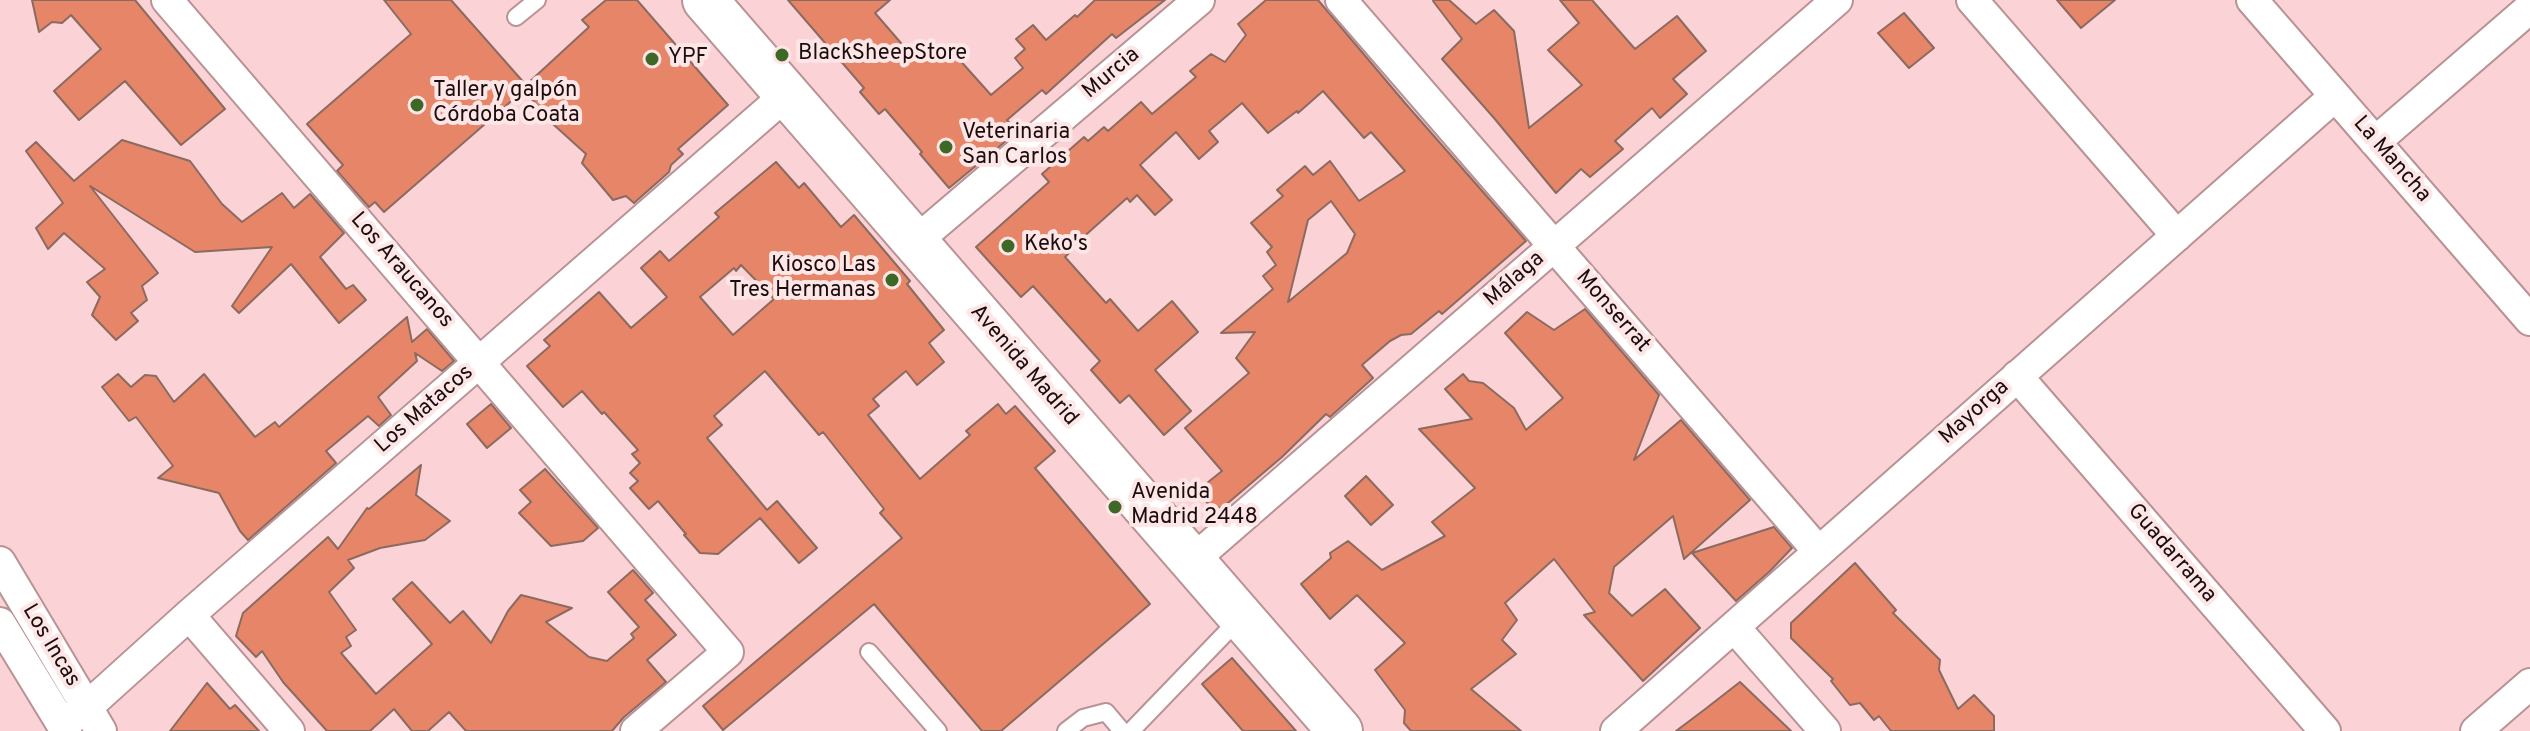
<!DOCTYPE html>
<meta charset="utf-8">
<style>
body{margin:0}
canvas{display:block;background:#fbd3d6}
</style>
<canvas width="2530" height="731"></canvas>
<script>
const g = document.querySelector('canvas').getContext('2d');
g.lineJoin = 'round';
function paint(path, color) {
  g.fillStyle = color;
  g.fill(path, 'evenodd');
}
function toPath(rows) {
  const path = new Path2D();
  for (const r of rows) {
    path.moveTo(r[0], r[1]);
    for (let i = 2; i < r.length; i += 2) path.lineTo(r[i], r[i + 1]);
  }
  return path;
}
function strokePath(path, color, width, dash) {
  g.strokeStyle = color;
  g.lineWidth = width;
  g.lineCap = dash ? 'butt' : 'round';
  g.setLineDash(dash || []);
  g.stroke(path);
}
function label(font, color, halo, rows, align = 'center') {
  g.font = font + ' Overpass,sans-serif';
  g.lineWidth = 8;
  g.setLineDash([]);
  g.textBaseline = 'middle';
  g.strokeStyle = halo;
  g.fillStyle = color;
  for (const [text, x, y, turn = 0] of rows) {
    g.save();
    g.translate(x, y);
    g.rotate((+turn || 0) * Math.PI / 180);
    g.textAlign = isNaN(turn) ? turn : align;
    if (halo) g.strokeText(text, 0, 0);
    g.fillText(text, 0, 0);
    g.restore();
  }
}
const building = toPath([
 [32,0,135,0,225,109,181,145,125,81,79,120,54,91,101,49,71,15,62,23,52,22,39,32,32,0],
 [384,0,451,0,526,85,589,27,582,20,606,0,637,0,728,105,678,149,683,154,671,165,669,172,634,203,626,196,613,200,582,163,586,154,554,125,524,90,384,212,375,202,369,207,337,171,343,165,307,124,411,34,384,0],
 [788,0,890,0,875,13,907,50,918,41,935,61,949,48,991,95,1023,68,1015,58,1025,49,1016,39,1033,25,1046,40,1075,15,1077,17,1095,0,1165,0,1116,38,1112,34,1046,94,1042,90,1007,120,1017,132,949,188,920,154,922,152,885,109,879,114,860,92,864,88,788,0],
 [1266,0,1318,0,1405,103,1526,241,1442,314,1439,311,1411,334,1401,335,1390,341,1362,365,1373,378,1330,417,1326,414,1282,457,1222,508,1211,507,1197,491,1222,471,1185,428,1249,373,1236,358,1255,332,1221,333,1273,289,1263,276,1276,265,1267,252,1272,247,1251,223,1283,196,1277,190,1305,166,1313,175,1330,161,1359,201,1405,171,1371,132,1364,138,1323,91,1298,113,1297,111,1268,133,1242,103,1209,131,1218,142,1199,159,1176,132,1140,165,1172,200,1155,215,1137,195,1130,202,1127,198,1070,249,1072,250,1065,257,1106,303,1110,299,1138,331,1172,301,1198,332,1155,370,1191,411,1164,435,1129,395,1120,403,1091,370,1100,361,1033,286,1021,297,976,247,1049,182,1042,174,1084,137,1088,141,1104,127,1108,131,1141,102,1152,114,1196,77,1190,71,1211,54,1225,62,1246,35,1238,24,1266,0],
 [1331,201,1355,234,1347,253,1288,302,1308,220,1331,201],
 [1434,0,1449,0,1476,24,1494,10,1514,31,1529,128,1582,85,1548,50,1579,23,1560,0,1592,0,1635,49,1677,16,1706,51,1673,79,1687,94,1660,118,1652,108,1615,141,1623,149,1590,177,1581,169,1556,193,1494,118,1442,59,1462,39,1433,1,1434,0],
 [2057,0,2115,0,2081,28,2057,0],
 [1904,13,1934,48,1909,68,1878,33,1904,13],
 [122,140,190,161,222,204,242,222,282,193,294,208,310,194,344,233,320,257,346,289,353,285,366,300,339,323,291,264,239,313,232,306,272,247,195,252,90,186,158,273,142,286,147,300,131,313,138,321,116,340,92,315,100,297,87,282,105,269,64,233,48,249,36,228,63,203,26,151,36,142,74,181,122,140],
 [776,162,799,188,804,183,841,227,854,215,910,281,907,284,944,330,929,343,944,362,917,385,906,371,873,399,879,406,868,415,920,479,970,435,966,431,998,404,1006,414,1015,406,1055,451,1035,468,1150,604,1001,731,982,731,874,604,723,730,703,706,902,538,880,513,884,509,823,432,819,435,765,371,714,416,722,425,707,438,767,510,777,501,817,548,799,563,760,518,718,554,700,553,684,535,686,534,658,501,649,509,630,488,638,481,630,473,640,463,632,454,638,450,604,412,602,414,582,391,563,407,527,366,550,346,544,340,599,292,631,328,667,297,641,268,660,251,669,261,719,217,715,213,776,162],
 [741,265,774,299,733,335,700,297,734,268,736,271,741,265],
 [1585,309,1659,395,1634,460,1681,420,1750,500,1684,559,1673,516,1614,567,1609,593,1632,616,1665,589,1700,628,1643,681,1584,615,1595,612,1554,559,1505,603,1517,620,1502,640,1516,654,1471,689,1521,731,1411,731,1404,723,1405,710,1375,670,1405,643,1357,595,1330,619,1301,584,1331,558,1330,553,1348,541,1382,570,1445,536,1432,522,1475,488,1419,429,1472,419,1445,389,1463,374,1469,381,1483,383,1514,408,1526,430,1563,398,1505,333,1527,312,1554,330,1585,309],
 [407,317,412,342,427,329,454,361,442,371,415,353,417,361,378,397,391,415,379,426,368,416,326,451,336,463,248,540,240,531,219,493,158,478,173,466,136,417,129,421,102,387,118,374,131,387,145,375,156,376,174,402,204,374,255,437,275,422,279,427,407,317],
 [491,404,511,428,487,448,467,424,491,404],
 [421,465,416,495,450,521,425,540,380,548,348,560,354,568,329,592,356,630,346,637,351,646,341,653,376,694,432,644,393,599,412,582,450,623,463,611,491,643,508,611,521,595,572,608,546,622,589,657,607,661,634,638,631,634,639,627,608,592,633,570,653,593,645,600,676,635,647,660,666,682,624,717,612,731,466,731,449,712,428,731,412,731,394,709,370,731,327,731,283,682,262,651,256,657,236,636,243,613,328,537,338,549,367,508,369,509,421,465],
 [545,469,598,528,583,541,551,546,519,513,531,502,520,490,545,469],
 [1366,476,1393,505,1371,525,1345,496,1366,476],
 [1774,527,1792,548,1769,572,1736,601,1692,553,1774,527],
 [1855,563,1896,610,1893,613,1940,660,1939,670,1958,709,1974,695,1994,716,1994,731,1891,731,1879,716,1874,720,1860,703,1850,705,1831,681,1833,679,1791,638,1791,623,1855,563],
 [1232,658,1296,731,1243,731,1202,684,1232,658],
 [1740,682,1791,731,1676,731,1704,710,1740,682],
 [207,683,230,709,235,705,259,731,170,731,207,683]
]);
paint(building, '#e78568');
strokePath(building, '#8b6a60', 2);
const service = toPath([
 [516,17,537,0],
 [869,652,938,731],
 [1066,731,1083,718,1106,712,1122,731],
 [1131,731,1241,617]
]);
const minor = toPath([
 [167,0,728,652,636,731],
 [1341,0,1819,552],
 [1972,0,2177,236],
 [2252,0,2530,320],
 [2375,142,2530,8],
 [915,242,1199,0],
 [2017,376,2325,731],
 [1192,561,1837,0],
 [0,562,101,731],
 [189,615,289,731],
 [0,623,66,731],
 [1734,627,1825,731],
 [62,725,87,707,189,615,787,94],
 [1616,731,2335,96],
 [2476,731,2530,684]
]);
const secondary = toPath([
 [705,0,1340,731]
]);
strokePath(service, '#b89295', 20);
strokePath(minor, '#b89295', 34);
strokePath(secondary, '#b89295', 48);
strokePath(service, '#fff', 16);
strokePath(minor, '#fff', 30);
strokePath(secondary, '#fff', 44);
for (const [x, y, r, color] of [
 [782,55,8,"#3d6825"],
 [652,59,8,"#3d6825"],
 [417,105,8,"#3d6825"],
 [946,147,8,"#3d6825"],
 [1008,246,8,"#3d6825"],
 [892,280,8,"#3d6825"],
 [1115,507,8,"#3d6825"]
]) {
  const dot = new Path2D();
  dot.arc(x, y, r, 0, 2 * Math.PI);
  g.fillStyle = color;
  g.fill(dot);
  strokePath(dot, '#fee5e6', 3);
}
label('22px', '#1a0d0e', '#fee5e6', [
 ["BlackSheepStore",798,55],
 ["YPF",668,59],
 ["Taller y galpón",433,92],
 ["Córdoba Coata",433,117],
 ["Veterinaria",962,134],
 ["San Carlos",962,159],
 ["Keko's",1024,246],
 ["Kiosco Las",876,267,"right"],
 ["Tres Hermanas",876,292,"right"],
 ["Avenida",1131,494],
 ["Madrid 2448",1131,519]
], 'left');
label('22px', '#1a0d0e', '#fee5e6', [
 ["Murcia",1112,74,-40],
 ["La Mancha",2391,160,49],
 ["Los Araucanos",401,271,49],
 ["Málaga",1515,280,-41],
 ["Monserrat",1612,312,49],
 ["Avenida Madrid",1023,366,49],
 ["Los Matacos",425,410,-41],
 ["Mayorga",1975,413,-42],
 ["Guadarrama",2171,554,49],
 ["Los Incas",50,646,59]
]);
</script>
